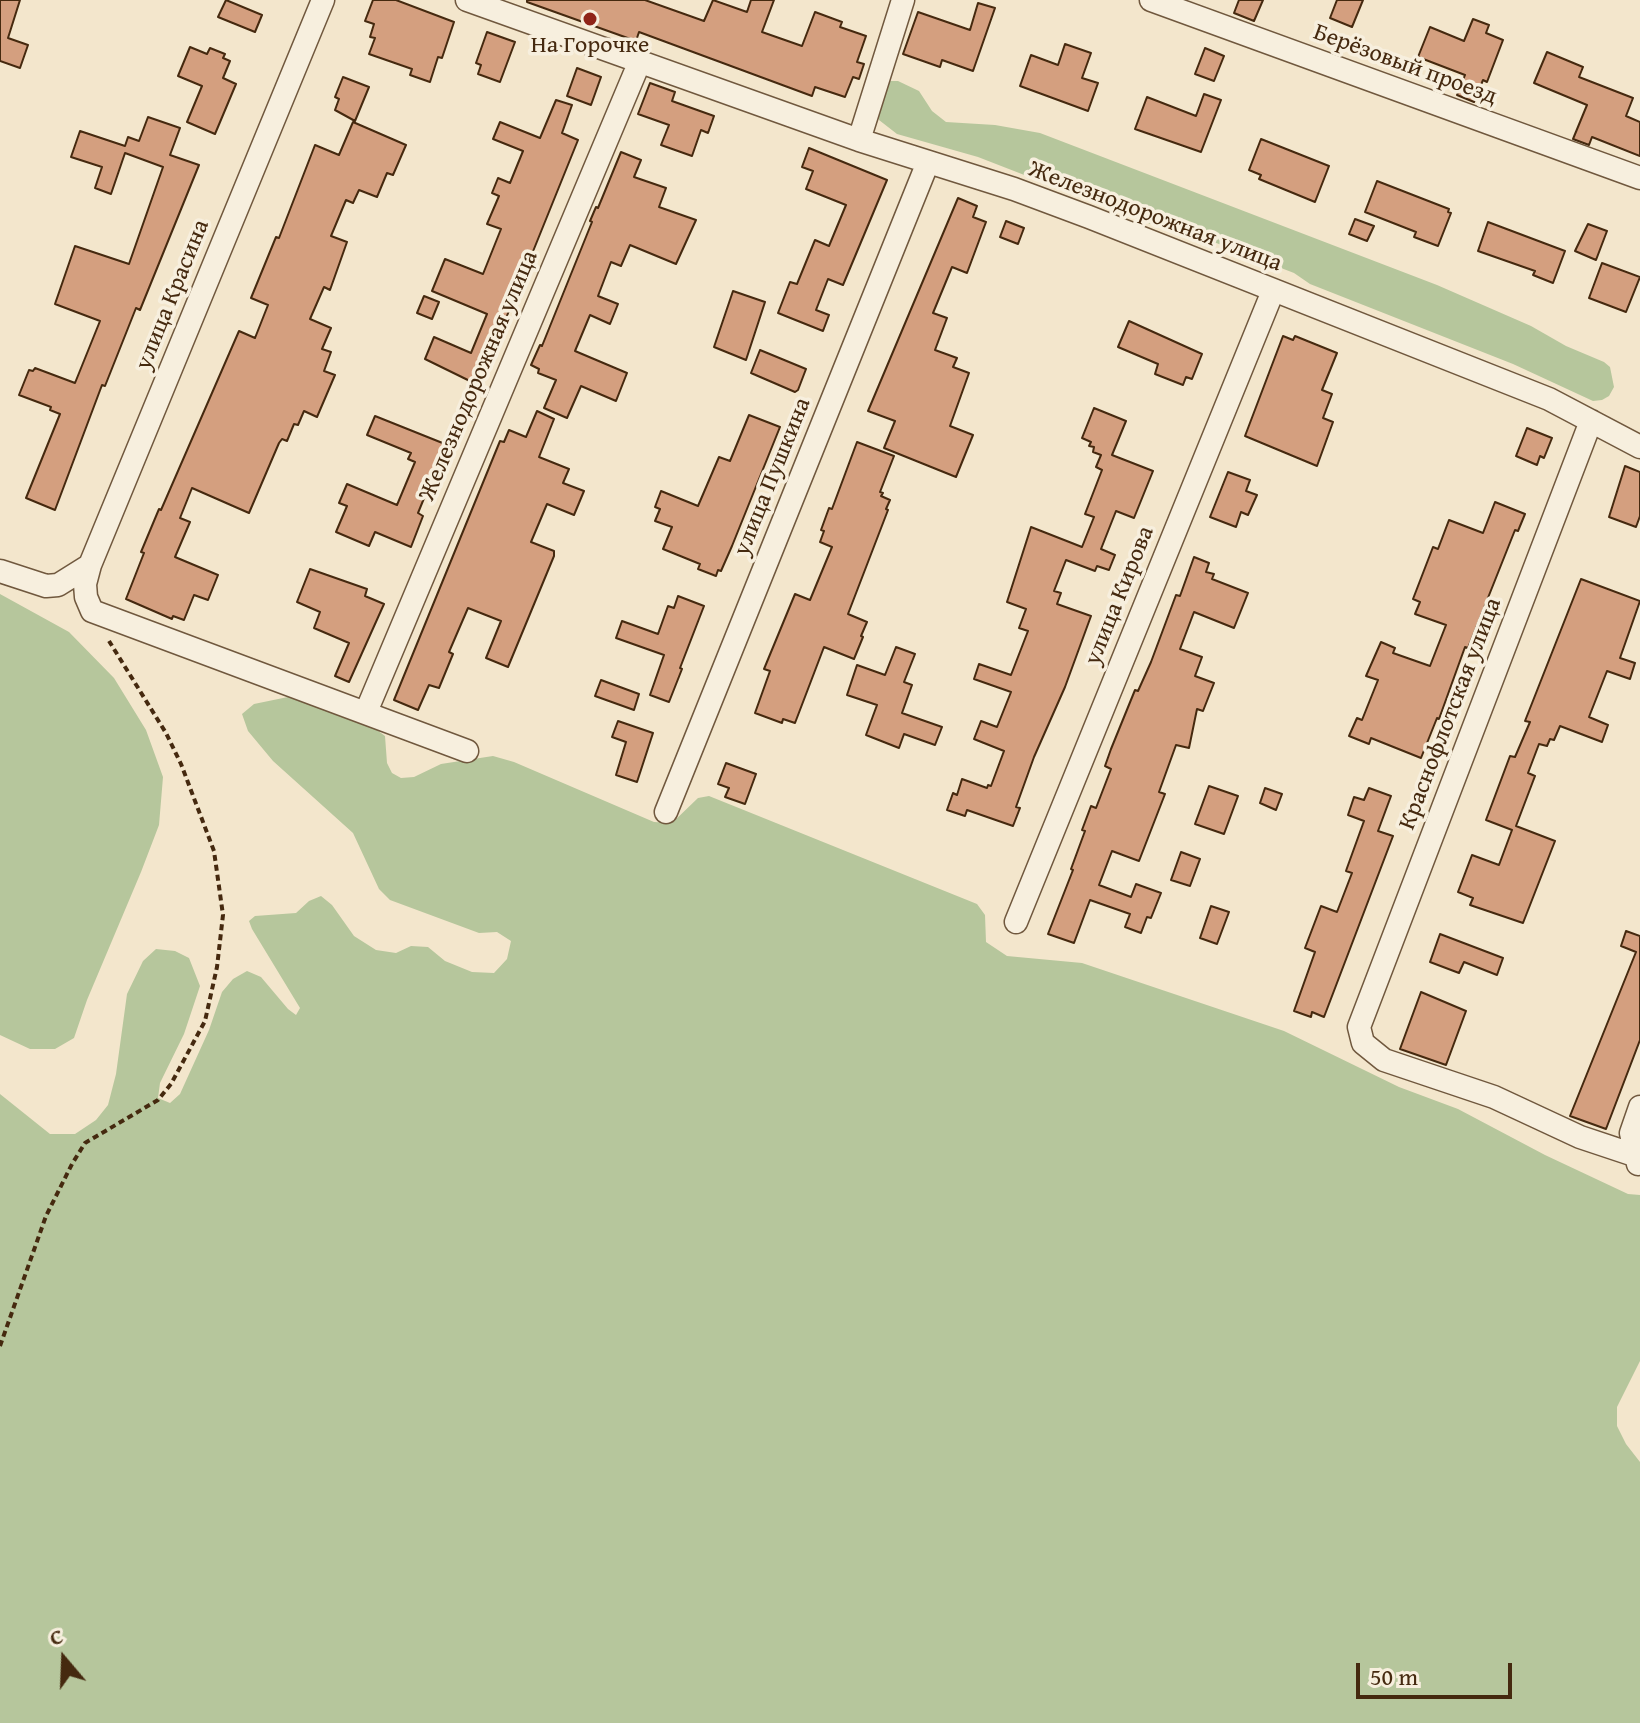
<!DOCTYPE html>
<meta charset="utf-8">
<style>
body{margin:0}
#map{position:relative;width:1640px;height:1723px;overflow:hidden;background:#f3e6cc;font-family:"Gentium Book Plus",serif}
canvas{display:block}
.north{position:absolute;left:24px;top:1619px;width:80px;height:80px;-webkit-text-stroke:6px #f7efde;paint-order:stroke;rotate:341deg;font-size:22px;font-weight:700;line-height:32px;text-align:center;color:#45290f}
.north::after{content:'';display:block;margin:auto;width:28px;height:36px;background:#45290f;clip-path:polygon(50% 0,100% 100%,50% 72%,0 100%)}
.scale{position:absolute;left:1356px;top:1663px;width:156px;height:36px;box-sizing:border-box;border:4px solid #45290f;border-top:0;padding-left:10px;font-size:24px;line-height:28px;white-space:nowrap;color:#45290f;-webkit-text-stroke:6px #f7efde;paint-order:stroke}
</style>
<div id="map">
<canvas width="1640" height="1723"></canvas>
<div class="north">С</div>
<div class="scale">50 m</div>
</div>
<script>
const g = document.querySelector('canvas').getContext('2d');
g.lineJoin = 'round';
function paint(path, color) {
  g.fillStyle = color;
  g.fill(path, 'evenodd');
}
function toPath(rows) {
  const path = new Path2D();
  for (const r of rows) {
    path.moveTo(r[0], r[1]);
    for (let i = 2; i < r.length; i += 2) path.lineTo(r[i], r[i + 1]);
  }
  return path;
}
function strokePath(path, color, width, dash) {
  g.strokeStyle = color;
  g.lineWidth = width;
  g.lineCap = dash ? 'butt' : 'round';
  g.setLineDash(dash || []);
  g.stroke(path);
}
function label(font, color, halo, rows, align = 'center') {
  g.font = font + ' "Gentium Book Plus",serif';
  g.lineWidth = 7;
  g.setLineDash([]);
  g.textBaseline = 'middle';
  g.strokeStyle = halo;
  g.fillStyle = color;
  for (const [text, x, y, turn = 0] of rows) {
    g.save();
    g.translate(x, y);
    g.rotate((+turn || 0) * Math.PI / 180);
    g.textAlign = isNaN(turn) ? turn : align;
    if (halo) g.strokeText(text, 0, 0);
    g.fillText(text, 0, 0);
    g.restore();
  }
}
paint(toPath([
 [891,81,898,81,919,91,932,111,946,122,995,125,1040,133,1437,285,1531,326,1566,346,1604,362,1610,367,1614,387,1609,396,1602,400,1593,401,1513,364,1310,284,1294,273,1206,239,1189,239,978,157,897,134,879,120,877,111,885,84],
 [0,594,69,632,114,678,146,730,163,777,159,825,141,872,87,1000,74,1038,55,1049,30,1049,0,1035],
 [288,697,373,727,385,736,387,763,392,773,401,778,414,777,441,764,493,756,514,762,654,822,672,823,698,798,709,796,977,904,985,915,986,942,1007,956,1082,963,1284,1031,1399,1087,1458,1109,1545,1155,1628,1194,1640,1195,1640,1361,1617,1407,1617,1426,1626,1444,1640,1462,1640,1723,0,1723,0,1094,50,1134,75,1134,96,1120,108,1105,116,1074,127,994,143,961,156,949,175,951,189,958,200,986,184,1034,160,1083,158,1098,170,1103,180,1094,209,1030,222,992,233,979,247,971,261,977,288,1009,296,1015,300,1008,252,929,249,921,255,916,296,913,309,901,321,896,332,905,354,936,376,950,396,953,411,946,428,947,445,961,472,972,494,973,507,959,511,941,497,932,479,933,390,900,379,889,353,833,273,761,248,731,242,714,254,704]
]), '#b6c69c');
const building = toPath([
 [0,0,20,0,8,38,28,45,20,68,0,61,0,0],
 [226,0,262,15,255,32,218,17,226,0],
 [373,0,396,0,454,22,442,58,438,57,430,82,410,75,412,69,369,54,375,38,370,37,374,24,365,21,373,0],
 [527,0,645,0,704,21,713,0,747,12,751,0,774,0,762,32,802,46,815,12,842,22,840,27,866,36,857,62,864,64,859,79,853,77,845,97,815,87,812,96,639,32,636,41,527,2,527,0],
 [1239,0,1263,0,1254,21,1234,13,1239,0],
 [1337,0,1363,0,1352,27,1330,18,1337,0],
 [978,3,995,8,973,71,942,60,940,67,903,54,918,12,970,30,978,3],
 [1473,19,1489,25,1486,33,1503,40,1487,82,1483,80,1474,102,1457,95,1465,75,1418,57,1430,27,1464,41,1473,19],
 [487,32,515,42,500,82,478,74,481,65,476,63,487,32],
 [1065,44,1091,53,1082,78,1098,83,1088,111,1020,86,1031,55,1058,65,1065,44],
 [190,47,207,54,210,48,225,54,223,58,230,61,223,78,236,84,215,134,187,122,202,86,178,76,190,47],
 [1205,48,1224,56,1214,81,1195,74,1205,48],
 [1547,52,1583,67,1579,77,1633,98,1626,116,1640,122,1640,156,1592,137,1589,145,1573,139,1587,105,1534,83,1547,52],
 [577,68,601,77,591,105,567,96,577,68],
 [343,77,369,87,355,121,335,110,339,99,335,97,343,77],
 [650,83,675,92,672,101,714,116,708,133,701,130,692,156,661,145,669,125,638,114,650,83],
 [1204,94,1221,100,1201,152,1135,129,1147,97,1196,116,1204,94],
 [556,100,572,105,562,133,578,140,496,343,494,342,476,384,425,359,434,337,471,353,487,314,432,291,445,259,483,274,501,229,487,224,499,196,492,193,498,178,510,183,523,151,493,139,500,122,540,138,556,100],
 [148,117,180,128,170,155,199,165,140,310,136,308,105,386,102,385,55,510,26,498,60,414,50,410,51,407,19,395,29,370,33,371,35,368,75,383,100,321,55,304,75,246,129,264,163,167,125,153,111,194,95,188,102,167,71,157,80,131,125,146,128,137,139,141,148,117],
 [353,122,406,145,393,175,387,173,377,197,359,190,353,203,346,200,331,236,347,242,330,290,324,287,310,319,331,328,322,349,331,352,324,371,335,375,317,417,304,411,298,425,294,424,287,441,282,439,279,443,249,513,192,488,180,518,190,522,175,557,218,575,208,600,194,595,184,620,173,616,172,619,126,599,144,553,141,552,159,509,161,510,239,331,255,338,268,305,251,298,276,237,279,238,315,145,339,155,353,122],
 [1261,139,1329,166,1315,202,1259,179,1261,175,1249,170,1261,139],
 [809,148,887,180,843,285,828,279,816,310,829,315,823,331,778,313,790,282,797,284,815,240,829,246,846,205,806,189,813,171,802,167,809,148],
 [621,152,641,160,634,177,666,188,659,207,696,220,676,264,630,245,621,266,611,262,598,296,618,304,610,324,590,315,575,351,627,373,616,401,581,386,567,418,544,408,556,380,538,373,539,369,531,365,540,345,542,346,592,222,590,221,596,207,598,208,621,152],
 [1377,181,1449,209,1448,212,1451,213,1438,246,1414,237,1416,232,1365,212,1377,181],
 [958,198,977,206,973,217,986,222,967,273,952,267,933,313,947,318,935,350,957,358,953,367,969,373,950,426,973,435,956,477,884,448,895,421,868,411,958,198],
 [1355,219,1374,226,1367,241,1349,234,1355,219],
 [1006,221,1024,228,1018,244,1000,237,1006,221],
 [1488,222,1565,251,1553,283,1533,275,1535,271,1478,251,1488,222],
 [1588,224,1607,231,1596,260,1575,251,1588,224],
 [1602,263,1640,277,1626,312,1589,298,1602,263],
 [733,291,765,302,746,360,714,347,733,291],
 [424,296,439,302,432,319,417,313,424,296],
 [1129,321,1202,354,1192,379,1186,377,1183,385,1155,374,1158,364,1118,347,1129,321],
 [1283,336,1293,340,1295,336,1337,353,1322,390,1332,394,1323,418,1333,422,1317,466,1245,436,1283,336],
 [760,350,806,369,798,390,795,392,751,373,760,350],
 [1094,408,1126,421,1112,455,1153,471,1134,518,1116,511,1101,549,1115,555,1109,570,1097,566,1095,571,1066,560,1054,591,1061,593,1057,604,1091,616,1065,687,1034,757,1016,807,1020,808,1013,826,967,810,965,816,947,810,953,793,957,795,962,779,987,788,988,785,991,786,1004,751,974,739,981,721,997,727,1011,692,974,679,979,664,1011,675,1028,631,1019,628,1026,609,1007,602,1031,527,1082,547,1094,517,1085,514,1102,470,1096,467,1101,455,1093,452,1094,447,1089,446,1091,442,1082,438,1094,408],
 [537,411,554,419,539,457,569,469,563,483,584,491,574,515,547,504,531,542,554,551,554,556,508,667,486,658,501,621,468,608,449,652,453,654,439,688,429,685,418,710,394,700,500,441,504,442,509,430,526,437,537,411],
 [749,415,780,427,732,546,721,571,718,570,716,576,698,569,700,564,663,549,672,527,655,521,660,509,655,507,661,491,698,506,719,457,730,461,749,415],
 [375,416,450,446,442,466,438,464,418,513,423,516,411,547,375,532,369,546,336,532,347,506,339,503,347,484,397,505,415,462,408,459,411,453,367,435,375,416],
 [1527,428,1552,438,1544,458,1540,456,1537,465,1516,456,1527,428],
 [857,442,894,456,880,492,883,493,881,496,890,500,886,509,888,510,848,614,867,622,861,636,863,637,854,659,824,647,795,723,783,719,782,723,755,713,770,671,764,669,795,594,810,600,832,547,820,542,824,531,821,530,829,508,832,509,857,442],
 [1625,466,1640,472,1640,516,1636,527,1609,517,1625,466],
 [1228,472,1250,480,1246,491,1257,495,1248,515,1241,512,1236,527,1210,517,1228,472],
 [1495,502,1525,514,1518,531,1515,530,1468,648,1465,647,1439,719,1437,718,1421,758,1371,738,1369,744,1349,736,1357,718,1362,720,1378,680,1366,676,1381,642,1395,648,1393,653,1430,666,1446,625,1415,614,1420,602,1413,599,1433,547,1438,549,1449,520,1483,533,1495,502],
 [1194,557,1209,563,1206,572,1214,574,1212,579,1248,593,1234,628,1194,612,1180,649,1202,657,1195,676,1214,683,1203,711,1197,709,1189,748,1176,745,1159,792,1165,794,1139,861,1112,851,1099,885,1131,897,1136,884,1161,893,1151,918,1147,917,1141,933,1125,927,1130,914,1090,900,1074,943,1048,934,1073,870,1071,869,1085,831,1082,830,1091,806,1096,808,1111,769,1105,766,1111,749,1135,690,1138,691,1151,662,1176,595,1180,596,1194,557],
 [310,569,367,589,365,596,384,604,349,682,335,676,349,643,314,628,320,612,297,602,310,569],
 [1581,579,1640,601,1620,658,1635,663,1630,679,1607,671,1589,717,1608,725,1602,742,1560,726,1554,740,1550,739,1547,746,1539,744,1528,773,1535,776,1516,826,1555,841,1523,923,1470,905,1473,898,1458,892,1472,855,1499,865,1512,830,1486,820,1510,756,1515,757,1530,722,1525,721,1581,579],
 [678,596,704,606,680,668,682,669,669,702,650,695,664,655,616,638,622,621,658,634,668,606,674,608,678,596],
 [896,647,915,654,904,682,912,685,902,713,942,727,935,745,904,734,899,748,866,735,877,705,847,695,857,665,885,675,896,647],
 [601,680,639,694,634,710,595,696,601,680],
 [618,721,653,733,637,782,616,775,626,742,612,737,618,721],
 [726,763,756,774,745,804,725,797,729,788,718,784,726,763],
 [1209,786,1238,796,1224,834,1195,824,1209,786],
 [1265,788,1282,794,1276,810,1260,803,1265,788],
 [1369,788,1391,796,1378,831,1393,836,1324,1017,1312,1012,1311,1017,1294,1011,1315,952,1305,948,1321,906,1337,912,1352,873,1346,871,1347,868,1364,821,1348,815,1354,797,1364,800,1369,788],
 [1181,852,1200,859,1190,886,1171,880,1181,852],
 [1211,906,1229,912,1217,944,1200,938,1211,906],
 [1626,931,1640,936,1640,1040,1606,1129,1570,1116,1636,952,1621,946,1626,931],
 [1440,934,1503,958,1497,975,1464,962,1459,973,1430,962,1440,934],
 [1421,992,1466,1011,1446,1065,1400,1049,1421,992]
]);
paint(building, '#d49f7f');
strokePath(building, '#45290f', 2);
const minor = toPath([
 [323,0,90,565,85,584,86,597,92,611,467,751],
 [467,0,859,140,1014,189,1089,217,1549,399,1640,447],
 [1151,0,1640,178],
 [859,140,903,0],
 [1591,421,1359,1027,1363,1043,1384,1060,1494,1097,1580,1137,1640,1157],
 [0,571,46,586,58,585,90,565],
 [366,712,640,61],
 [666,812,928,162],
 [1016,922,1273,291],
 [1638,1164,1631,1133,1640,1107]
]);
strokePath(minor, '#70583e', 25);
strokePath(toPath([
 [0,1346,46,1216,72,1164,85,1143,158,1100,171,1084,205,1021,217,967,223,915,214,851,181,764,166,733,109,641]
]), '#45290f', 4, [6, 4]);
strokePath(minor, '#f7efde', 22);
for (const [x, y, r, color] of [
 [590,19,8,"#8f2418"]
]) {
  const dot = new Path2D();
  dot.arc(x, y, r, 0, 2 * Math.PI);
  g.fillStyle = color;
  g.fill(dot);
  strokePath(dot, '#f7efde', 3);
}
label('24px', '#45290f', '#f7efde', [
 ["На Горочке",590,46]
]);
label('24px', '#45290f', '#f7efde', [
 ["Берёзовый проезд",1405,65,20],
 ["Железнодорожная улица",1155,217,21],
 ["улица Красина",173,295,-68],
 ["Железнодорожная улица",479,376,-67],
 ["улица Пушкина",773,477,-68],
 ["улица Кирова",1120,596,-68],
 ["Краснофлотская улица",1451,714,-69]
]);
</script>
